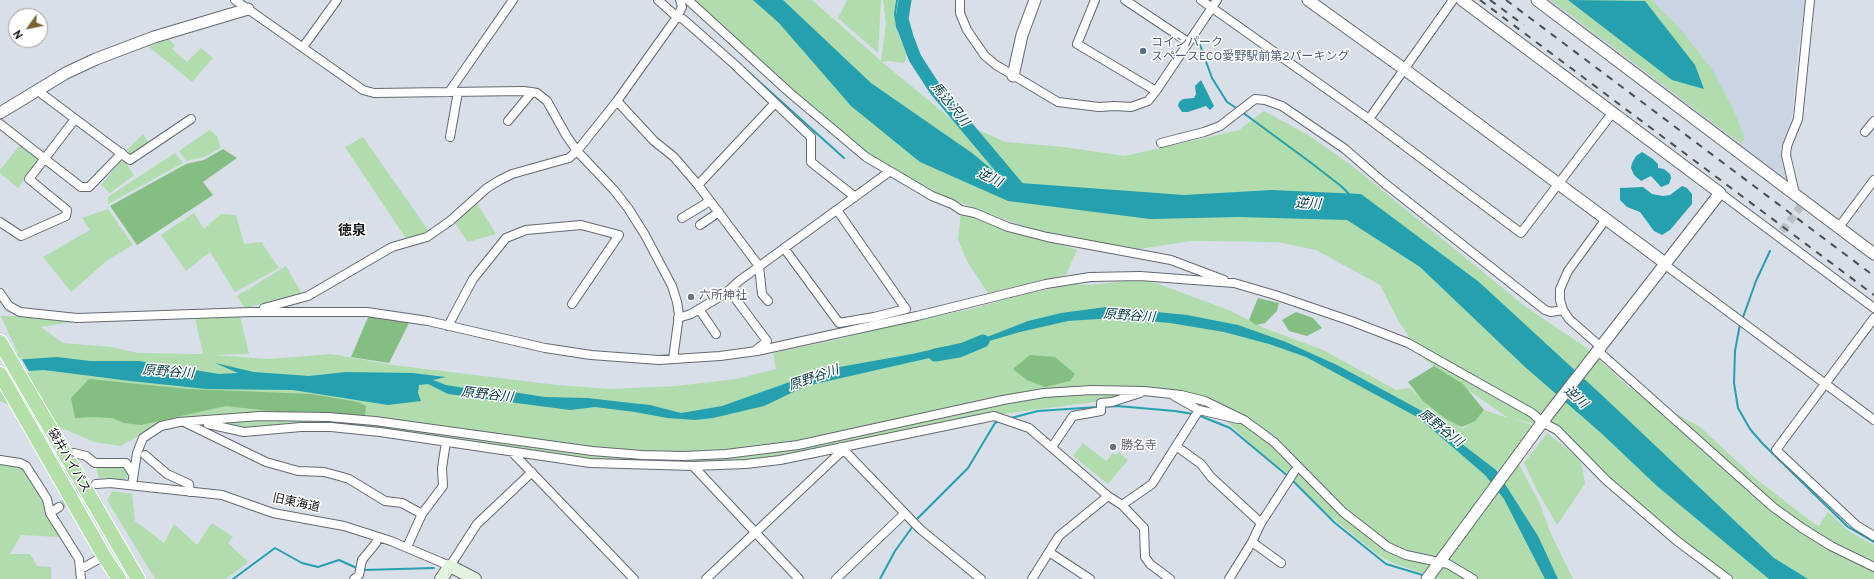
<!DOCTYPE html>
<meta charset="utf-8">
<style>
body{margin:0}
#map{position:relative;width:1874px;height:579px;overflow:hidden;background:#d8dfe8;font-family:Overpass,sans-serif}
canvas{display:block}
.north{position:absolute;left:8px;top:8px;width:40px;height:40px;box-sizing:border-box;background:#fff;border:1px solid #9fa0a1;border-radius:50%;rotate:237deg;font-size:11px;font-weight:700;line-height:16px;text-align:center;color:#101215}
.north::after{content:'';display:block;margin:auto;width:14px;height:18px;background:#7d6435;clip-path:polygon(50% 0,100% 100%,50% 72%,0 100%)}
</style>
<div id="map">
<canvas width="1874" height="579"></canvas>
<div class="north">N</div>
</div>
<script>
const g = document.querySelector('canvas').getContext('2d');
g.lineJoin = 'round';
function paint(path, color) {
  g.fillStyle = color;
  g.fill(path, 'evenodd');
}
function toPath(rows) {
  const path = new Path2D();
  for (const r of rows) {
    path.moveTo(r[0], r[1]);
    for (let i = 2; i < r.length; i += 2) path.lineTo(r[i], r[i + 1]);
  }
  return path;
}
function strokePath(path, color, width, dash) {
  g.strokeStyle = color;
  g.lineWidth = width;
  g.lineCap = dash ? 'butt' : 'round';
  g.setLineDash(dash || []);
  g.stroke(path);
}
function label(font, color, halo, rows, align = 'center') {
  g.font = font + ' Overpass,"Noto Sans JP",sans-serif';
  g.lineWidth = 3;
  g.setLineDash([]);
  g.textBaseline = 'middle';
  g.strokeStyle = halo;
  g.fillStyle = color;
  for (const [text, x, y, turn = 0] of rows) {
    g.save();
    g.translate(x, y);
    g.rotate((+turn || 0) * Math.PI / 180);
    g.textAlign = isNaN(turn) ? turn : align;
    if (halo) g.strokeText(text, 0, 0);
    g.fillText(text, 0, 0);
    g.restore();
  }
}
paint(toPath([
 [1546,0,1806,0,1797,55,1792,117,1780,149,1787,180,1750,155]
]), '#cad5e4');
paint(toPath([
 [695,0,812,0,881,61,886,24,883,0,895,0,895,25,907,54,904,63,889,61,882,62,950,118,1006,142,1063,147,1125,156,1239,130,1264,111,1310,136,1356,169,1526,307,1584,346,1630,388,1700,427,1755,478,1813,523,1819,526,1828,512,1847,530,1874,545,1874,579,1718,579,1698,563,1629,502,1557,430,1511,418,1535,426,1519,464,1540,504,1551,534,1573,579,1439,579,1393,563,1378,555,1347,530,1316,504,1289,475,1253,446,1205,401,1163,393,986,416,760,462,640,465,490,448,456,439,415,437,366,428,244,432,207,424,158,424,121,446,94,442,0,401,0,357,18,354,1,316,102,317,41,327,63,343,111,347,138,353,193,354,203,354,194,313,239,312,249,354,212,355,269,359,331,354,393,365,557,385,609,389,676,386,736,379,776,369,773,353,840,339,893,325,971,309,1017,296,1072,284,1091,285,1136,280,1156,283,1231,311,1264,328,1323,350,1396,390,1409,388,1463,429,1484,410,1508,418,1424,359,1399,322,1380,285,1316,250,1277,242,1192,241,1125,251,1028,228,946,197,895,172,873,159,844,135,737,41],
 [847,0,881,0,878,53,838,18],
 [1551,0,1652,0,1681,30,1712,69,1734,111,1745,139,1740,143],
 [169,39,175,46,172,49,187,62,201,48,213,58,192,82,148,46],
 [210,130,217,136,221,148,204,157,186,161,179,151],
 [143,134,149,143,129,155,125,152],
 [363,137,428,230,422,235,407,240,345,147],
 [20,145,39,160,18,188,0,173,0,170],
 [175,153,183,163,108,204,108,197],
 [123,159,134,175,110,193,101,185],
 [476,202,496,234,468,242,454,222],
 [108,209,133,245,109,259,71,292,43,257,90,230,82,218],
 [961,210,1077,250,1066,275,988,293,968,263,958,240],
 [194,213,204,229,221,214,236,215,244,244,261,242,279,268,235,292,210,252,186,271,161,235],
 [286,266,302,294,245,308,237,296],
 [1547,433,1575,455,1582,465,1585,484,1557,525,1538,492,1524,463],
 [1083,443,1106,461,1113,453,1116,455,1119,452,1128,460,1108,484,1073,456],
 [0,462,23,468,43,503,59,537,21,535,10,554,30,554,37,566,51,567,51,579,0,579],
 [96,466,122,466,127,471,127,478,120,481,104,477,99,478],
 [112,491,132,494,135,521,164,543,174,524,197,545,212,523,233,537,228,543,248,562,226,579,155,579,107,500]
]), '#b0dcae');
paint(toPath([
 [223,149,237,158,203,182,213,195,137,245,110,206,186,164,204,160],
 [1258,298,1279,303,1277,311,1265,323,1256,325,1249,320],
 [1296,312,1313,318,1322,328,1307,336,1289,331,1282,320],
 [369,315,410,321,389,363,351,357],
 [1030,355,1055,357,1075,374,1070,381,1045,387,1027,380,1013,369],
 [1434,366,1463,384,1484,410,1475,421,1462,427,1446,419,1423,401,1408,382],
 [89,379,188,389,311,394,358,402,366,406,365,416,334,413,296,414,226,406,141,425,124,423,112,418,92,417,75,418,71,398]
]), '#84be82');
paint(toPath([
 [753,0,783,0,871,83,972,153,1007,182,1184,195,1272,190,1361,194,1479,282,1605,398,1774,558,1808,579,1769,579,1657,486,1600,432,1525,367,1420,267,1347,220,1238,217,1150,219,1008,201,920,162,851,106,779,23],
 [1568,0,1645,1,1695,65,1704,89,1672,80],
 [1201,80,1214,106,1210,110,1206,106,1188,112,1182,112,1178,106,1179,102,1183,99,1194,98,1196,94,1195,86],
 [1642,152,1653,159,1658,164,1658,168,1664,169,1670,174,1671,178,1669,184,1661,187,1651,176,1641,181,1634,175,1631,168,1632,163,1636,156],
 [1682,186,1687,188,1692,194,1692,204,1670,230,1662,235,1654,231,1640,212,1627,207,1620,200,1620,188,1643,187,1652,194,1663,196,1670,195],
 [1106,307,1187,315,1238,325,1286,342,1337,365,1422,411,1449,434,1496,470,1538,536,1558,579,1545,579,1504,499,1485,475,1419,418,1306,357,1269,344,1224,332,1170,323,1113,318,1068,321,1020,332,934,357,806,386,764,406,713,418,695,420,667,418,635,412,595,407,570,410,448,394,428,384,419,385,418,393,421,401,388,405,293,390,206,389,130,381,44,370,0,373,0,361,57,357,90,361,139,361,219,374,238,373,215,363,254,372,309,376,346,372,412,373,446,377,433,380,446,385,483,391,513,392,545,397,588,398,622,402,650,405,681,413,722,406,815,373,834,368,912,354,987,337,1028,321,1061,313]
]), '#25a0af');
paint(toPath([
 [21,358,30,373,0,375,0,359]
]), '#d8dfe8');
strokePath(toPath([
 [897,0,895,14,897,27,907,49,926,75],
 [1200,45,1212,78,1227,102,1238,109],
 [744,68,844,158],
 [1242,112,1310,162,1341,186,1349,194],
 [1742,320,1756,281,1770,251],
 [1740,324,1735,351,1734,383,1738,408,1750,429,1762,443,1848,527,1874,542],
 [1102,407,1117,406,1175,411,1193,414],
 [1198,415,1230,428,1289,477],
 [1011,418,1038,411,1098,407],
 [1292,480,1335,523,1386,564,1426,576],
 [916,520,968,468,995,423,999,421],
 [363,570,434,568],
 [233,579,275,548,302,563,318,567,339,560,359,569],
 [880,579,895,551,913,526]
]), '#25a0af', 2);
strokePath(toPath([
 [905,0,902,19,907,37,915,58,935,89,1024,195],
 [935,355,959,351,983,341]
]), '#25a0af', 13);
strokePath(toPath([
 [1782,231,1801,206],
 [59,507,88,488]
]), '#bac0c8', 8, [8, 4]);
const minor = toPath([
 [235,0,363,90,374,93,524,91,537,93,547,101,566,135,577,151,614,190,628,208,645,235,672,286,677,302,679,315,673,359],
 [658,0,677,17,683,19,733,63,811,137,811,162,855,197],
 [688,0,790,93,866,157,932,196,952,204,961,210,975,213,1008,227,1047,237,1171,260,1224,280],
 [960,0,960,13,967,30,985,56,996,65,1058,102,1099,107,1115,106,1131,107,1148,101,1156,91,1217,0],
 [1095,0,1077,44,1156,91],
 [1125,0,1188,42],
 [1201,0,1369,119,1521,233,1610,116,1614,114],
 [303,47,337,0],
 [39,89,42,94,130,160,191,119],
 [449,92,513,0],
 [617,101,654,141,674,157,698,185,759,266,762,294,768,301],
 [1369,119,1453,0],
 [508,121,532,92],
 [0,124,81,187,89,187,122,153],
 [1865,132,1874,121],
 [450,137,458,92],
 [1161,143,1204,132,1220,126,1255,99,1265,100,1282,106,1345,149,1383,182,1545,310,1551,312,1563,310],
 [698,185,775,103],
 [1720,193,1874,308],
 [1795,194,1786,155,1787,146,1798,119,1810,0],
 [682,218,710,201],
 [0,222,21,236,66,216,67,210,29,179,75,119],
 [700,225,719,212],
 [1839,227,1874,180],
 [784,248,839,323,874,317,906,309,837,210],
 [1664,264,1874,420],
 [729,290,767,341,756,350],
 [0,293,9,306,20,312,77,318,251,312,367,312,428,321,545,348,591,355,659,360,720,356,757,351,917,316,1046,284,1090,277,1140,276,1234,283,1275,295,1351,321,1408,343,1532,413,1542,422,1557,430,1606,480,1677,541,1728,579],
 [264,308,308,296,392,247,427,237,450,221,487,188,500,180,512,174,569,158,577,151,617,101,677,17,682,7,680,0],
 [699,309,716,334],
 [678,318,691,314,726,293,739,281,889,172],
 [1874,318,1776,450,1856,525,1874,536],
 [448,326,473,279,506,238,526,230,581,225,619,235,572,304],
 [1601,347,1569,319,1563,310,1560,300,1560,289,1568,271,1606,219],
 [1598,351,1773,507,1802,528,1831,546,1874,567],
 [1174,396,1199,410,1238,419],
 [186,423,266,462,298,471,324,472,339,476,349,479,385,501,402,503,422,514],
 [208,424,244,432,301,427,331,427,380,432,590,463,693,466,746,464,780,460,994,416,1029,428,1108,496,1122,505,1144,528,1145,557,1150,564,1170,579],
 [1176,446,1201,464,1211,477,1261,523],
 [841,447,920,529,981,579],
 [1052,447,1073,416,1101,411,1101,403,1112,402,1140,393],
 [512,452,634,579],
 [145,455,167,474,189,484,190,492],
 [66,458,74,453,86,456,95,463,126,463,133,474],
 [0,460,20,463,26,466,47,499,50,513,79,559,81,579],
 [693,466,799,579],
 [96,484,110,483,222,495,273,513,344,526,391,541,450,566,477,524,532,472],
 [132,485,137,453,143,438,161,426,179,422,260,416,328,417,375,421,592,451,642,455,683,456,726,454,798,445,1003,400,1044,393,1092,390,1144,391,1181,395,1205,401,1244,420,1274,442,1343,512,1388,547,1406,555,1448,564,1473,579],
 [1122,505,1152,484,1199,410],
 [50,513,59,507],
 [1252,542,1281,563],
 [407,547,422,514,443,486,442,468,446,442],
 [1049,552,1090,579],
 [81,569,104,556],
 [354,579,359,575,362,560,376,543,378,537],
 [706,579,843,450],
 [836,579,904,514],
 [1032,579,1059,536,1108,496],
 [1229,579,1252,542,1261,523,1294,472]
]);
const tertiary = toPath([
 [1308,0,1404,69,1665,263],
 [1537,0,1874,254],
 [1013,76,1022,35,1035,0],
 [0,113,66,73,96,59,154,37,248,9],
 [1427,579,1544,420,1720,193,1462,0]
]);
const secondary = toPath([
 [441,579,450,566,475,579]
]);
const trunk = toPath([
 [0,342,138,579],
 [0,374,104,556,119,579]
]);
strokePath(minor, '#646971', 10);
strokePath(tertiary, '#646971', 13);
strokePath(secondary, '#646971', 14);
strokePath(trunk, '#fff', 16);
strokePath(minor, '#fff', 8);
strokePath(tertiary, '#fff', 11);
strokePath(secondary, '#e2f4de', 12);
strokePath(trunk, '#b2e0a8', 14);
strokePath(toPath([
 [1480,0,1874,295],
 [1490,0,1524,25],
 [1506,0,1874,276]
]), '#4a4e52', 2, [7, 7]);
for (const [x, y, r, color] of [
 [1143,51,4,"#5c6f8a"],
 [691,297,4,"#6b7280"],
 [1113,447,4,"#6b7280"]
]) {
  const dot = new Path2D();
  dot.arc(x, y, r, 0, 2 * Math.PI);
  g.fillStyle = color;
  g.fill(dot);
  strokePath(dot, '#fff', 1.5);
}
label('12px', '#4e5e75', '#fff', [
 ["コインパーク",1151,44],
 ["スペースECO愛野駅前第2パーキング",1151,58]
], 'left');
label('12px', '#5b616d', '#fff', [
 ["六所神社",699,297],
 ["勝名寺",1121,447]
], 'left');
label('12px', '#101215', '#fff', [
 ["袋井バイパス",68,461,60],
 ["旧東海道",296,504,12]
]);
label('italic 13px', '#00373e', '#fff', [
 ["馬込沢川",949,105,51],
 ["逆川",989,179,25],
 ["逆川",1308,205,3],
 ["原野谷川",1129,317,4],
 ["原野谷川",168,373,4],
 ["原野谷川",814,379,-19],
 ["原野谷川",487,396,6],
 ["逆川",1575,398,42],
 ["原野谷川",1440,429,38]
]);
label('bold 14px', '#101215', '#fff', [
 ["徳泉",352,232]
]);
</script>
